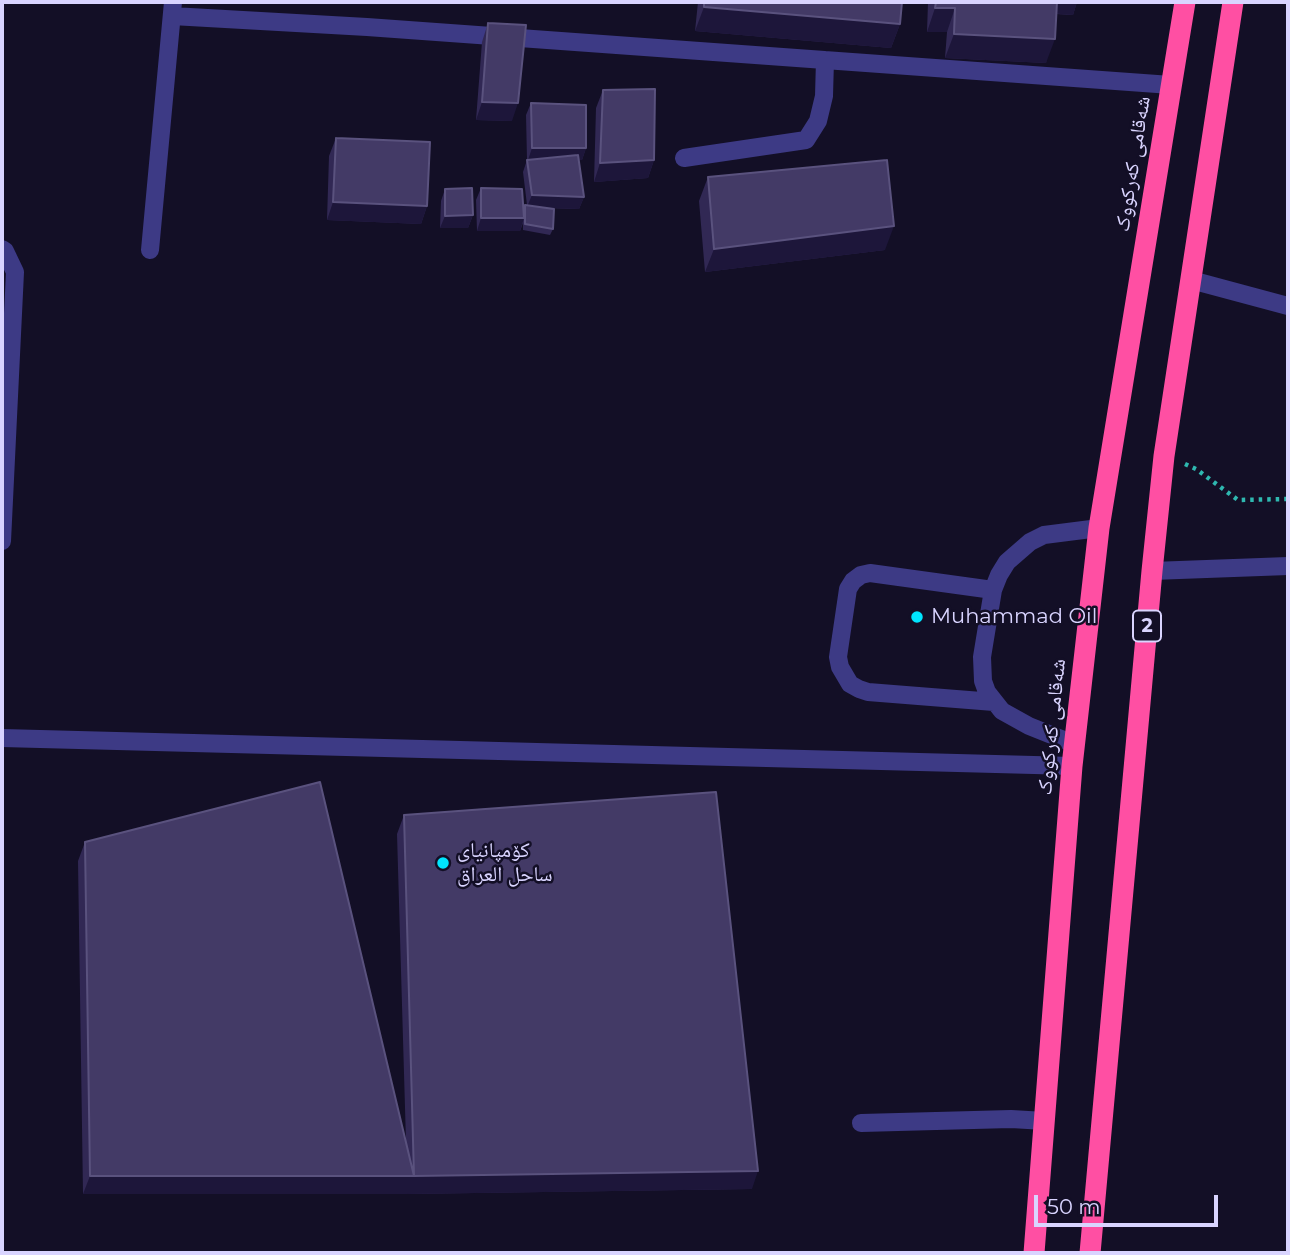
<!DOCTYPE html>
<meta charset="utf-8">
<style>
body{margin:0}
#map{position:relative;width:1290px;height:1255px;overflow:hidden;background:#130f26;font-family:Montserrat,sans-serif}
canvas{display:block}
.frame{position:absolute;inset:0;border:4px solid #d9d4ff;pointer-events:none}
.scale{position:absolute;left:1034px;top:1195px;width:184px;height:32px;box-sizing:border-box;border:4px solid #d9d4ff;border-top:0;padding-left:9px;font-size:21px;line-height:24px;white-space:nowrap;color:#d9d4ff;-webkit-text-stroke:5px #130f26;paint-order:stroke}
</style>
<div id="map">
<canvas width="1290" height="1255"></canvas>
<div class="frame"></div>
<div class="scale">50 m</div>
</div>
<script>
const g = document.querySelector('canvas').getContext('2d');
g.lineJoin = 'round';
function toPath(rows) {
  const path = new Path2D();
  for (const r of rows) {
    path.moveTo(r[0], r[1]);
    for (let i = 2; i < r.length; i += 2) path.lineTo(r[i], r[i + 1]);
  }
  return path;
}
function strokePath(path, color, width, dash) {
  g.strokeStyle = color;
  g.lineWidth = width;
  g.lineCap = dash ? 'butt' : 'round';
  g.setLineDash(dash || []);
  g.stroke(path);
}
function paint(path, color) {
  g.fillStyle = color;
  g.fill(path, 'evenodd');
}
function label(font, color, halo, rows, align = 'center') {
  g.font = font + ' Montserrat,"Noto Naskh Arabic",sans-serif';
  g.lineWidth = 5;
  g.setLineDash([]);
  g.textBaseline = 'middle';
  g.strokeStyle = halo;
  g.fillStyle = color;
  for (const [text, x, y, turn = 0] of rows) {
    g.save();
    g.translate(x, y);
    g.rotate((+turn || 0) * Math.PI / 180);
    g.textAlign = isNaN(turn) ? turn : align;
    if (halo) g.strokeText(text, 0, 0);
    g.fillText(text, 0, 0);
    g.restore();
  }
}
strokePath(toPath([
 [1185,464,1196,469,1238,500,1288,499]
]), '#2fb8b0', 4.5, [3.5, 5]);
strokePath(toPath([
 [172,16,367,27,1171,85],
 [684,158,806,140,818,121,824,96,825,60],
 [2,249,5,251,15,272,2,541],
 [150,250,173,2],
 [1191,280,1288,306],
 [1152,571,1288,566],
 [993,590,870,573,861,575,853,581,848,589,838,657,840,667,850,684,859,689,868,692,994,702],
 [2,738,1072,766],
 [1074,744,1029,726,1002,711,987,692,983,681,982,657,993,590,999,575,1007,562,1030,542,1044,535,1099,528],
 [861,1123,1011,1119,1045,1121]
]), '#3d3a85', 18);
strokePath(toPath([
 [1034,1253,1072,766,1099,528,1185,2],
 [1090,1253,1152,571,1164,456,1233,2]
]), '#ff4fa3', 21);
paint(toPath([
 [698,2,902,2,900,24,891,48,695,31],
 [928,2,1077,2,1073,15,1056,14,1046,63,945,58,947,32,927,32],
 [488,23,512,121,476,120,482,42],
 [603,90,654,160,648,178,594,182,596,108],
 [531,103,586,148,582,160,579,160,584,197,579,209,546,208,553,229,550,235,523,230,523,223,520,231,477,231,476,200,481,188,524,210,525,205,527,205,523,172,527,160,526,115],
 [336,138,427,206,421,224,327,220,329,156],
 [708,177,885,250,705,272,699,201],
 [445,189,473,215,468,228,440,228,441,201],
 [404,815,752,1189,407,1194,83,1194,78,861,85,842,406,1142,397,834]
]), '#312854');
paint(toPath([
 [1053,2,1077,2,1073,15,1049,13],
 [704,7,900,24,891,48,695,31],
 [935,8,955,8,947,32,927,32],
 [954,34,1055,39,1046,63,945,58],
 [482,102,518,103,512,121,476,120],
 [532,148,586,148,582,160,528,160],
 [654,160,648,178,594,182,600,163],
 [532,195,584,197,579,209,527,207],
 [333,202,427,206,421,224,327,220],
 [473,215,468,228,440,228,445,216],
 [481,218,524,218,520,231,477,231],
 [894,226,885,250,705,272,714,249],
 [758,1171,752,1189,407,1194,83,1194,90,1176]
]), '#1d163a');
const building = toPath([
 [704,2,902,2,900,24,704,7,704,2],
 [936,2,1057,2,1055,39,954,34,955,8,935,8,936,2],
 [488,23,526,25,518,103,482,102,488,23],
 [655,89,654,160,600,163,603,90,655,89],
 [531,103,586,105,586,148,532,148,531,103],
 [336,138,430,142,427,206,333,202,336,138],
 [578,155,584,197,532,195,527,160,578,155],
 [887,160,894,226,714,249,708,177,887,160],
 [472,188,473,215,445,216,445,189,472,188],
 [481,188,522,189,524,218,481,218,481,188],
 [525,205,554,209,553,229,525,224,525,205],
 [320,782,414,1176,404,815,716,792,758,1171,414,1176,90,1176,85,842,320,782]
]);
paint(building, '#433a66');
strokePath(building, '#5a527e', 2);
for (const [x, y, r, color] of [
 [917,617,7,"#00e5ff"],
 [443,863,7,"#00e5ff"]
]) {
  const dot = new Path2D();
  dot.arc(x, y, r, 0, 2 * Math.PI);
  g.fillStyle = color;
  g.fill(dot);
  strokePath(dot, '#130f26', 2.5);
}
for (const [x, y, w] of [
 [1147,626,28]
]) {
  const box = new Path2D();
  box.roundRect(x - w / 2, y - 15.5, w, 31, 5);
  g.fillStyle = '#130f26';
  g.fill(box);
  strokePath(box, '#d9d4ff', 2);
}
label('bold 19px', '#d9d4ff', null, [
 ["2",1147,626]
]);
label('21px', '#d9d4ff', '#130f26', [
 ["شەقامی کەرکووک",1133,164,-81],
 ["شەقامی کەرکووک",1052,727,-84]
]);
label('21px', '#d9d4ff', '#130f26', [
 ["Muhammad Oil",931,617],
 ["کۆمپانیای",457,851],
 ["ساحل العراق",457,875]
], 'left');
</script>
